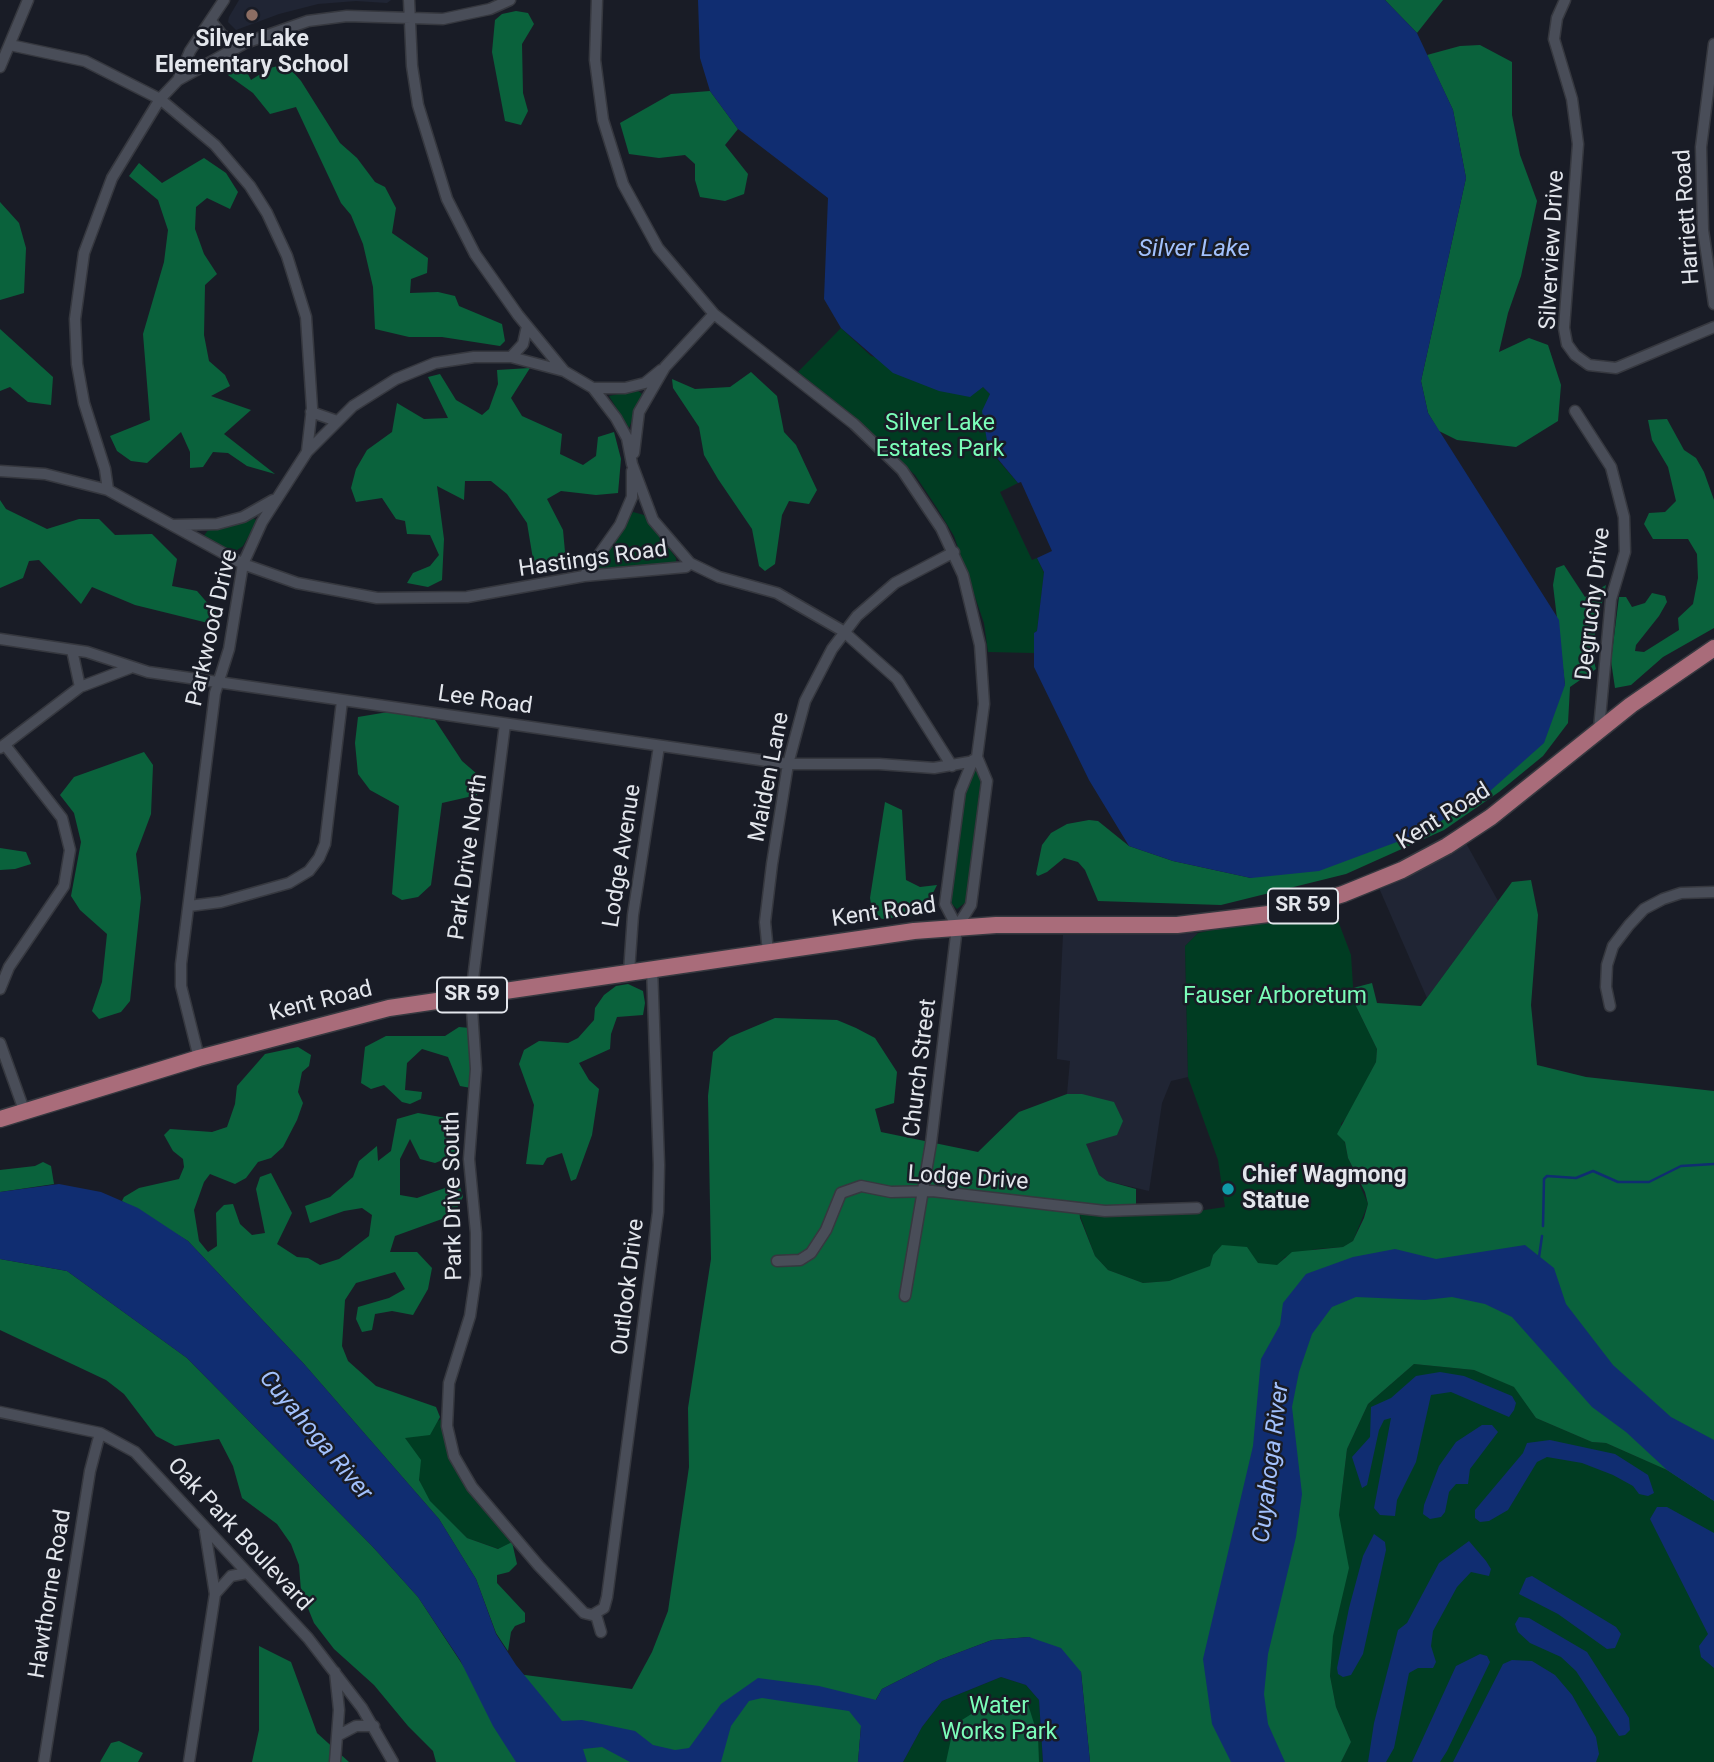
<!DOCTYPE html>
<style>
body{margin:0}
canvas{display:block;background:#191c26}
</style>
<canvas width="1714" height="1762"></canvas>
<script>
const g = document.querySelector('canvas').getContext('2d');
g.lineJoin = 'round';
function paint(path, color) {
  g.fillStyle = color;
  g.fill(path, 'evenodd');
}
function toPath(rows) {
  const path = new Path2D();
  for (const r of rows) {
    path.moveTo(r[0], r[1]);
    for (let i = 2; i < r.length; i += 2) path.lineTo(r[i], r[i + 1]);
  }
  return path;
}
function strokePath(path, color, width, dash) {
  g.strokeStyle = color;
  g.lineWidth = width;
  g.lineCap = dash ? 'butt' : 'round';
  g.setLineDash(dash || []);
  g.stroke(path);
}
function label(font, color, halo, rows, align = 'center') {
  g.font = font + ' Roboto,sans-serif';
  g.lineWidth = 5;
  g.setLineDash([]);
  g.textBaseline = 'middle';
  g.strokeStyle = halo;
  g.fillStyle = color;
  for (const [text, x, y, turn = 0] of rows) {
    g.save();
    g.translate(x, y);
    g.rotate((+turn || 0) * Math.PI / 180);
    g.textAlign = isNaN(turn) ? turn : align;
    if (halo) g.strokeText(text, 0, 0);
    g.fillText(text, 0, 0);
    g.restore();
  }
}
paint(toPath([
 [239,0,391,0,387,3,356,1,318,4,279,14,236,30,228,22,229,17],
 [1462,836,1498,901,1427,998,1376,881],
 [1198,933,1185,946,1188,1077,1171,1081,1162,1103,1149,1191,1107,1181,1099,1175,1085,1143,1098,1139,1082,1094,1067,1094,1070,1061,1057,1059,1063,935]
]), '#202534');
paint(toPath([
 [841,328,871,356,983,387,990,394,983,423,991,452,1018,483,1000,492,1032,560,1037,558,1044,573,1037,631,1034,633,1034,653,988,652,984,623,954,536,937,508,915,475,861,423,798,372],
 [637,390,642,394,629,428,609,396],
 [633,512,644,515,676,558,676,565,603,570,598,567,597,561,611,547],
 [252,517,257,521,243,546,234,552,203,537,209,529],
 [973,769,979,772,981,778,966,902,957,909,950,902,967,774],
 [1332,905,1351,955,1354,1002,1377,1049,1376,1062,1350,1113,1341,1124,1348,1158,1368,1204,1353,1241,1343,1247,1316,1249,1285,1257,1278,1265,1269,1266,1213,1255,1211,1266,1169,1281,1143,1283,1108,1270,1095,1256,1079,1213,1184,1213,1225,1207,1218,1160,1188,1077,1185,946,1198,933],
 [1414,1364,1474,1370,1515,1387,1536,1418,1592,1442,1606,1443,1667,1470,1714,1501,1714,1762,1341,1762,1351,1742,1336,1707,1330,1676,1339,1515,1347,1449,1368,1404],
 [442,1419,446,1442,461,1478,512,1542,499,1549,467,1538,429,1501,422,1487,402,1436],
 [1001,1677,1026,1685,1039,1700,1043,1762,903,1762,922,1727,942,1701]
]), '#003c22');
paint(toPath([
 [1385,0,1443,0,1417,33],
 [516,11,528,13,534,24,522,44,523,93,528,111,521,125,505,121,492,52,495,20,502,14],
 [1480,45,1512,62,1512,115,1520,155,1537,201,1521,276,1508,313,1499,352,1529,338,1548,345,1561,385,1558,421,1516,447,1457,440,1439,431,1428,413,1421,381,1466,178,1453,110,1427,55,1460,46],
 [241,60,251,80,270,68,286,64,301,81,340,143,357,158,375,182,385,187,396,208,392,233,428,258,427,273,411,279,410,293,438,292,455,296,459,306,502,324,505,341,500,346,442,337,409,337,375,329,373,287,363,244,351,215,341,203,296,107,270,114,253,93,228,75],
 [710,91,738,129,725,145,748,174,744,194,725,201,700,197,695,180,695,164,685,155,659,158,629,154,620,123,671,94],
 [204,158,226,173,238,192,230,209,207,198,196,207,195,229,204,254,217,274,205,285,204,335,209,361,225,375,230,386,211,396,251,410,224,434,275,474,247,466,228,453,213,452,203,467,190,468,190,452,181,432,147,463,131,461,117,451,110,436,150,420,143,334,164,262,168,230,158,200,129,176,139,163,162,183],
 [0,202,19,223,26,248,24,293,0,300],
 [0,329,53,377,51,405,28,402,10,387,0,391],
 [530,368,511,398,522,416,562,434,560,454,583,465,596,456,598,437,614,432,621,459,618,493,596,495,561,491,547,499,563,530,565,552,553,565,535,571,527,523,507,494,491,481,465,481,464,500,437,486,444,539,442,580,428,587,407,583,413,573,430,566,439,555,430,535,407,534,405,521,396,519,382,498,356,502,351,488,356,469,367,450,392,432,397,403,424,419,448,418,428,377,440,374,456,400,482,415,489,409,498,384,497,370],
 [751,372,777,396,784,432,796,445,817,490,809,504,789,501,782,515,775,564,765,571,759,566,752,529,718,479,704,455,699,427,673,388,672,379,695,389,730,387],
 [1667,419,1684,450,1696,458,1704,472,1714,500,1714,628,1663,657,1631,685,1615,688,1611,661,1619,597,1626,597,1632,607,1645,603,1652,593,1665,596,1667,602,1659,616,1636,645,1635,651,1644,652,1679,630,1678,618,1693,604,1698,578,1697,554,1688,539,1653,539,1644,524,1649,513,1665,512,1676,501,1668,467,1652,440,1648,420],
 [0,500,6,509,47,529,79,519,99,519,115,535,152,534,177,559,172,586,197,591,217,614,208,623,135,605,92,587,81,604,39,560,29,561,23,578,0,588],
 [1564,565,1585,597,1606,585,1591,651,1596,669,1570,687,1568,723,1543,756,1499,792,1444,830,1346,874,1221,905,1098,901,1085,870,1078,862,1064,858,1047,872,1038,876,1036,874,1042,845,1051,833,1067,824,1089,820,1098,821,1129,846,1173,861,1251,878,1565,685,1553,585,1556,568],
 [388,712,435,720,462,761,477,774,477,795,442,803,431,885,418,897,402,900,392,894,399,806,370,790,358,774,355,743,358,717],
 [144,752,153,765,151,814,136,854,141,898,130,1001,121,1012,99,1019,92,1011,102,982,107,934,80,910,71,896,81,842,74,813,60,795,74,777],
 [885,802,902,810,906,880,920,887,937,885,927,905,913,915,883,919,873,916,870,898],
 [0,848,26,852,31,864,15,869,0,870],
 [1531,880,1538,915,1531,1005,1537,1065,1586,1077,1714,1091,1714,1501,1667,1470,1606,1443,1592,1442,1536,1418,1514,1387,1474,1370,1414,1364,1368,1404,1347,1449,1339,1515,1349,1568,1333,1636,1330,1676,1336,1707,1351,1742,1341,1762,1090,1762,1081,1672,1029,1637,992,1640,939,1660,882,1689,861,1726,858,1762,436,1762,433,1751,408,1726,374,1685,334,1649,314,1623,301,1591,299,1565,291,1544,277,1524,242,1498,233,1466,219,1439,175,1446,156,1436,124,1394,106,1380,0,1330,0,1259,67,1271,187,1358,373,1547,418,1597,464,1667,632,1689,652,1652,668,1611,689,1467,688,1408,711,1259,708,1096,713,1052,730,1037,775,1018,837,1020,856,1028,875,1038,897,1072,894,1103,875,1109,881,1132,978,1152,1019,1112,1067,1094,1082,1094,1114,1102,1123,1121,1117,1135,1086,1144,1099,1175,1107,1181,1136,1189,1136,1204,1131,1208,1079,1207,1080,1218,1095,1256,1108,1270,1143,1283,1169,1281,1210,1266,1213,1255,1222,1245,1247,1247,1258,1263,1277,1265,1292,1252,1343,1247,1353,1241,1364,1218,1368,1204,1365,1192,1348,1158,1345,1142,1337,1134,1376,1062,1377,1049,1354,1002,1353,988,1372,983,1377,1003,1421,1006,1512,882],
 [628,984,643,991,645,1003,643,1015,617,1017,611,1034,610,1049,579,1063,589,1080,599,1089,592,1135,576,1179,571,1181,562,1153,547,1158,543,1165,526,1164,534,1105,519,1064,524,1050,539,1041,568,1043,578,1038,594,1020,595,1008,604,995,616,986],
 [459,1027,470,1028,476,1065,471,1088,460,1086,448,1057,422,1049,407,1063,405,1090,422,1092,421,1099,410,1104,402,1102,384,1085,371,1089,361,1083,365,1047,386,1036,445,1036],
 [298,1047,311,1055,309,1066,302,1072,298,1092,303,1103,297,1120,283,1147,271,1158,258,1162,246,1178,235,1184,210,1174,204,1182,194,1210,199,1241,208,1252,217,1246,216,1213,224,1205,233,1204,240,1224,252,1235,265,1233,256,1189,260,1177,271,1173,292,1213,277,1244,297,1257,308,1258,320,1265,339,1259,369,1236,372,1215,362,1208,344,1211,310,1223,305,1206,330,1197,353,1177,359,1161,377,1146,378,1161,391,1151,397,1119,418,1113,452,1119,458,1132,459,1145,453,1156,435,1163,420,1159,410,1139,400,1159,400,1195,417,1198,459,1183,463,1197,453,1215,395,1236,390,1252,417,1252,432,1268,428,1289,413,1315,392,1311,375,1314,372,1330,362,1332,356,1319,358,1307,389,1298,405,1289,395,1272,356,1283,345,1300,342,1346,348,1361,376,1386,436,1407,440,1417,430,1435,405,1438,421,1460,419,1480,430,1501,467,1538,498,1549,512,1542,517,1564,509,1572,497,1575,497,1583,525,1613,525,1622,515,1626,511,1632,508,1651,496,1633,476,1579,439,1519,304,1364,188,1241,122,1201,124,1197,139,1188,179,1179,184,1167,183,1159,173,1151,164,1135,170,1129,212,1132,227,1127,235,1104,237,1086,265,1054],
 [43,1162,51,1166,54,1184,0,1192,0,1170,35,1166],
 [259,1646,291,1662,317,1733,349,1762,252,1762,259,1730],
 [1026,1698,1038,1736,1039,1762,946,1762,954,1725,984,1706],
 [119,1741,143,1753,138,1762,100,1762,111,1743]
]), '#0a623c');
paint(toPath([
 [698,0,1385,0,1417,33,1453,110,1466,178,1421,381,1428,413,1559,620,1565,685,1544,743,1489,792,1421,833,1319,871,1251,878,1173,861,1129,846,1089,780,1034,667,1034,633,1037,631,1044,572,1037,558,1052,551,1021,482,1018,483,988,447,982,411,990,394,983,387,970,397,939,391,893,373,841,328,824,299,828,198,738,129,710,91,700,58],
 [59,1184,101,1192,138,1208,188,1241,304,1364,439,1519,476,1579,496,1634,516,1665,562,1721,582,1720,635,1731,653,1745,675,1750,689,1748,721,1704,758,1678,819,1686,876,1700,882,1689,939,1660,992,1640,1029,1637,1061,1648,1081,1672,1090,1762,1043,1762,1039,1700,1026,1685,1001,1677,942,1701,922,1727,903,1762,858,1762,861,1726,849,1711,762,1698,749,1701,731,1726,721,1762,630,1762,602,1747,583,1749,587,1762,516,1762,493,1726,460,1660,418,1597,373,1547,187,1358,67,1271,0,1259,0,1192],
 [1525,1245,1554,1268,1566,1304,1613,1365,1671,1417,1714,1440,1714,1501,1667,1470,1626,1432,1592,1407,1512,1317,1485,1304,1452,1297,1425,1300,1356,1297,1332,1307,1312,1334,1299,1372,1292,1407,1302,1494,1296,1537,1268,1654,1264,1694,1268,1724,1285,1762,1231,1762,1212,1724,1203,1659,1253,1446,1261,1359,1280,1325,1283,1303,1306,1274,1353,1257,1395,1249,1436,1259],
 [1440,1372,1464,1376,1512,1396,1516,1403,1514,1410,1509,1417,1451,1392,1431,1395,1416,1462,1397,1500,1395,1516,1380,1515,1374,1508,1391,1418,1384,1420,1379,1430,1367,1485,1362,1488,1352,1457,1370,1437,1371,1407,1391,1398,1416,1376],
 [1482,1425,1492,1425,1498,1432,1470,1469,1468,1484,1456,1484,1449,1492,1445,1512,1441,1517,1430,1519,1423,1514,1424,1505,1439,1466,1456,1442],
 [1550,1440,1615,1454,1648,1475,1654,1493,1648,1496,1639,1494,1633,1486,1613,1475,1582,1463,1547,1457,1537,1462,1508,1510,1489,1521,1480,1522,1475,1518,1475,1510,1523,1453,1527,1443],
 [1657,1507,1667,1507,1714,1533,1714,1668,1701,1657,1699,1646,1708,1634,1650,1519],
 [1374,1534,1385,1542,1386,1550,1363,1654,1351,1675,1343,1677,1338,1674,1337,1668,1349,1608,1363,1556],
 [1469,1541,1486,1561,1491,1569,1489,1576,1471,1572,1457,1587,1433,1631,1431,1646,1436,1662,1433,1668,1418,1668,1409,1673,1394,1748,1386,1762,1368,1762,1374,1723,1398,1630,1407,1623,1439,1563],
 [1532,1576,1616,1627,1621,1634,1615,1648,1607,1649,1558,1614,1519,1594,1526,1578],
 [1519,1617,1529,1618,1587,1652,1629,1718,1630,1730,1625,1735,1619,1736,1576,1671,1561,1657,1530,1643,1518,1632,1515,1624],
 [1480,1654,1487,1656,1490,1662,1447,1751,1440,1762,1412,1762,1456,1666],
 [1512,1660,1532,1661,1555,1675,1572,1695,1596,1737,1599,1754,1596,1762,1453,1762,1503,1664]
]), '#102d71');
strokePath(toPath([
 [1543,1226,1544,1179,1547,1176,1576,1178,1593,1171,1618,1182,1649,1182,1681,1166,1714,1164],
 [1539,1257,1542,1236]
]), '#102d71', 2.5);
const street = toPath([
 [409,0,412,66,418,105,447,199,475,254,518,315,564,371,593,388,616,418,627,438,632,464,653,520,690,563],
 [597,0,595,60,603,120,623,184,658,248,714,314,854,424,902,470,941,528,963,575,980,645,984,704,977,757,987,781,971,905,957,927],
 [1565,0,1557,18,1554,39,1572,99,1578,144,1564,328,1567,344,1575,355,1589,365,1616,368,1714,327],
 [211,21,223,36,245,43,308,21,347,16,443,19,490,9,510,0],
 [1714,44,1701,147,1703,230,1714,304],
 [10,45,85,61,160,99,215,145,250,186,267,213,287,256,306,317,312,408,307,451],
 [0,67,28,0],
 [178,80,245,43],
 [511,357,523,344,527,326],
 [593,388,625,388,645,383,661,370],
 [1575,411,1611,467,1624,517,1625,552,1611,599,1599,729],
 [311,412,337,421],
 [634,453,639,412,665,367,714,314],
 [0,471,45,474,108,490,243,564,297,583,377,598,467,597,584,576,686,567,690,563,719,577,777,593,843,631,897,679,952,766],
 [108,490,105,469,84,403,77,364,75,319,84,253,112,178,160,99,178,80,190,51,224,0],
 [174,525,217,524,243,517,273,500],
 [584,576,620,525,632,497,632,471],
 [0,639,87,652,148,672,788,764,879,764,934,768,969,762],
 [72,650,80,687],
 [505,724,471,995,476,1069,469,1159,476,1233,476,1275,470,1316,449,1383,447,1426,454,1456,472,1487,539,1566,584,1613,592,1615,604,1608,607,1597,658,1212,659,1165,652,968],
 [0,748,80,687,130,668],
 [189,906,221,902,289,883,309,871,319,858,325,844,342,701],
 [957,927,945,904,960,792,973,760],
 [768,952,765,922,772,864,788,764,805,701,832,649,857,616,895,583,954,552],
 [629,972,633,915,659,746],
 [0,989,9,967,64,886,70,850,62,818,5,745],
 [1610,1006,1606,987,1607,965,1613,946,1629,925,1644,909,1663,899,1681,893,1714,892],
 [0,1043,24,1110],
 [199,1058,181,986,181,964,215,693,229,649,243,564,262,522,307,452,353,406,396,379,435,363,474,357,511,357,564,371],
 [777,1261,800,1260,811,1253,826,1230,841,1193,861,1186,891,1192,932,1191,1105,1211,1197,1208],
 [905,1296,931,1143,957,927],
 [0,1412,100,1433,135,1452,308,1638,362,1708,393,1762],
 [215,1594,231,1576,247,1573],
 [596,1615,601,1632],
 [337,1736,356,1726,374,1726],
 [44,1762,90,1471,100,1433],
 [189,1762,215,1594,205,1531],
 [335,1762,339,1710,335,1672]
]);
const primary = toPath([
 [0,1119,199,1058,389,1008,914,931,996,925,1177,925,1285,912,1343,894,1402,870,1447,846,1491,817,1631,705,1714,648]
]);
strokePath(street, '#36383f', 13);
strokePath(primary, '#36383f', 19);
strokePath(street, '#494d58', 10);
strokePath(primary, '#a96c7a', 16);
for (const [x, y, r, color] of [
 [252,15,7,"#8d6e63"],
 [1228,1189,7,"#0f9aa8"]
]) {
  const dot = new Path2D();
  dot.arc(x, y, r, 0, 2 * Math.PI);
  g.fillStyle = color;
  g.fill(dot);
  strokePath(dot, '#191c26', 2.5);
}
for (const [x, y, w] of [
 [1303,906,70],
 [472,995,70]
]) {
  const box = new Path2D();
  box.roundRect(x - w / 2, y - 17.5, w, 35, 5);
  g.fillStyle = '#191c26';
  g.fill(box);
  strokePath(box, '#e3e6ec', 2);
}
label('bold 21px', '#e3e6ec', null, [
 ["SR 59",1303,906],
 ["SR 59",472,995]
]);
label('bold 23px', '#e3e6ec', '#191c26', [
 ["Silver Lake",252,40],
 ["Elementary School",252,66],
 ["Chief Wagmong",1242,1176,"left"],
 ["Statue",1242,1202,"left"]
]);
label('23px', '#e3e6ec', '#191c26', [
 ["Harriett Road",1688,217,-94],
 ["Silverview Drive",1553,250,-87],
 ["Hastings Road",593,560,-8],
 ["Degruchy Drive",1594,604,-83],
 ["Parkwood Drive",213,628,-77],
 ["Lee Road",485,701,8],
 ["Maiden Lane",770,777,-79],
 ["Kent Road",1444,817,-32],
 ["Lodge Avenue",623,856,-81],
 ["Park Drive North",469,857,-82],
 ["Kent Road",884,913,-8],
 ["Kent Road",321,1002,-14],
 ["Church Street",921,1068,-83],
 ["Lodge Drive",968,1179,4],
 ["Park Drive South",454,1196,-91],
 ["Outlook Drive",629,1287,-83],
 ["Oak Park Boulevard",239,1535,47],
 ["Hawthorne Road",51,1594,-81]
]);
label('23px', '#7bfeb9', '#191c26', [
 ["Silver Lake",940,424],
 ["Estates Park",940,450],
 ["Fauser Arboretum",1275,997],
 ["Water",999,1707],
 ["Works Park",999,1733]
]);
label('italic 24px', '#a2c1fd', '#191c26', [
 ["Silver Lake",1194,250],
 ["Cuyahoga River",315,1436,50],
 ["Cuyahoga River",1272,1463,-83]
]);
</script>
